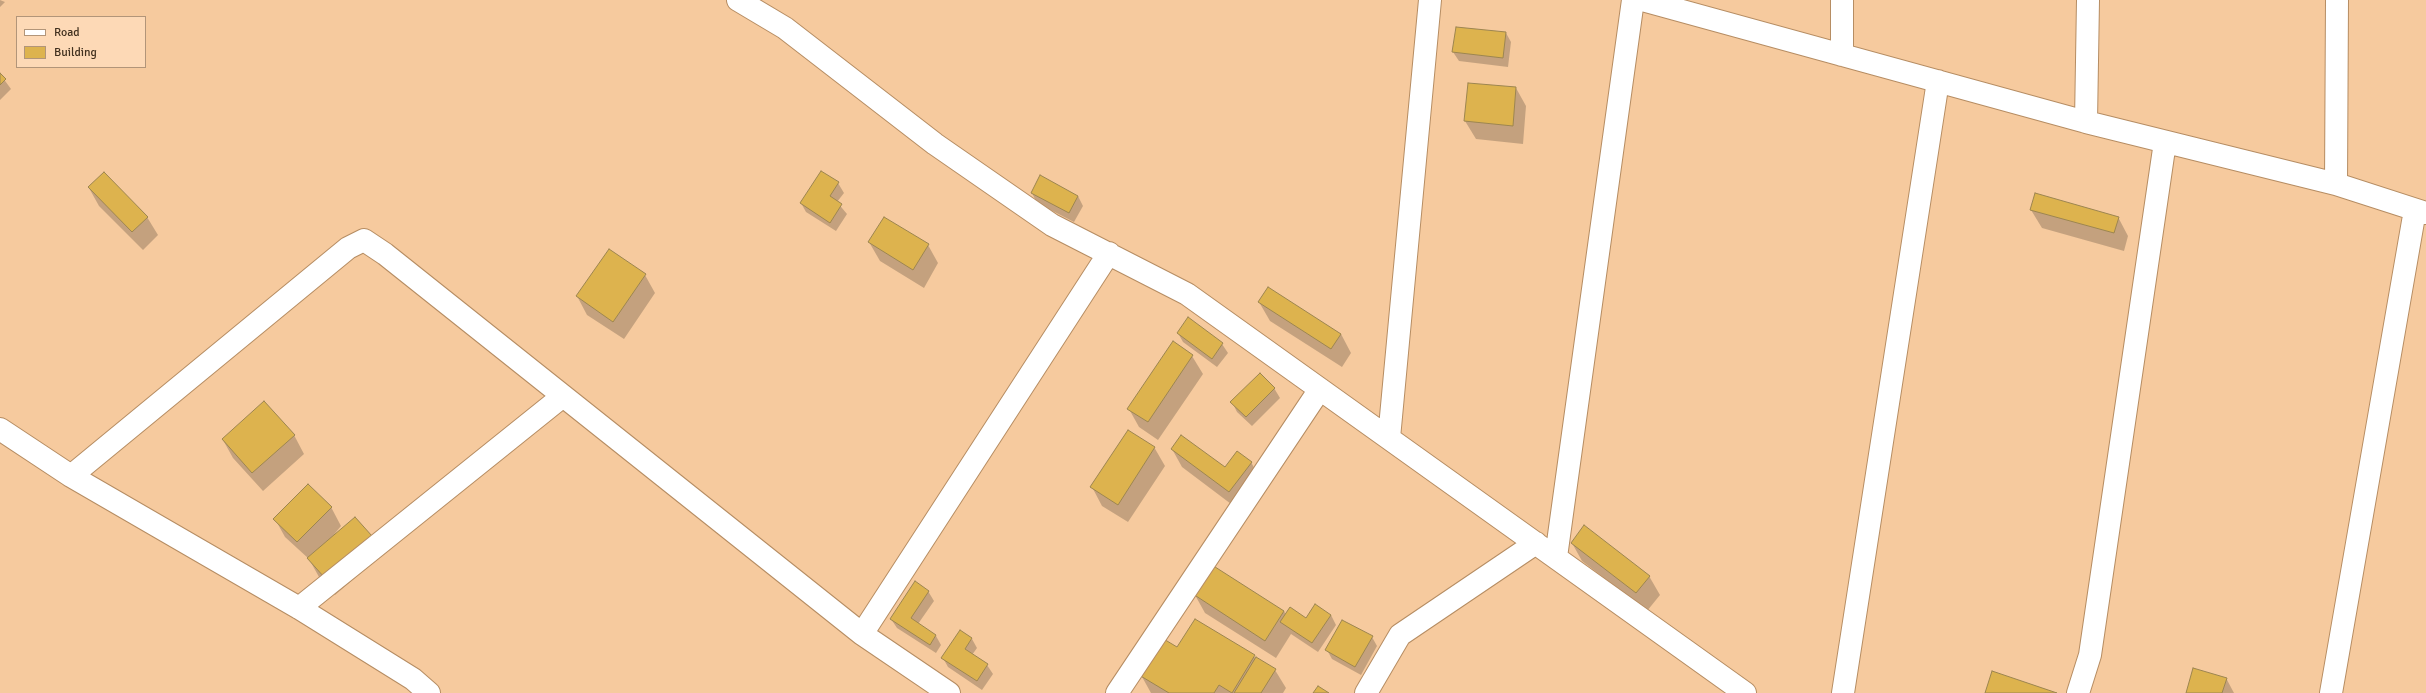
<!DOCTYPE html>
<style>
body{margin:0}
#map{position:relative;width:2426px;height:693px;overflow:hidden;background:#f6ca9e;font-family:Signika,sans-serif}
canvas{display:block}
.legend{position:absolute;left:16px;top:16px;width:130px;height:52px;box-sizing:border-box;background:#fdd9b6;border:1px solid #b29579;margin:0;padding:5px 7px;list-style:none;font-size:12px;color:#41301e}
.legend li{display:flex;align-items:center;gap:8px;height:20px}
.legend b{width:20px;border:1px solid #b29579}
</style>
<div id="map">
<canvas width="2426" height="693"></canvas>
<ul class="legend">
<li><b style="height:5px;background:#fff"></b>Road</li>
<li><b style="height:11px;background:#ddb34e"></b>Building</li>
</ul>
</div>
<script>
const g = document.querySelector('canvas').getContext('2d');
g.lineJoin = 'round';
function paint(path, color) {
  g.fillStyle = color;
  g.fill(path, 'evenodd');
}
function toPath(rows) {
  const path = new Path2D();
  for (const r of rows) {
    path.moveTo(r[0], r[1]);
    for (let i = 2; i < r.length; i += 2) path.lineTo(r[i], r[i + 1]);
  }
  return path;
}
function strokePath(path, color, width, dash) {
  g.strokeStyle = color;
  g.lineWidth = width;
  g.lineCap = dash ? 'butt' : 'round';
  g.setLineDash(dash || []);
  g.stroke(path);
}
paint(toPath([
 [0,0,5,2,0,7],
 [1506,33,1511,42,1508,67,1459,61,1453,52],
 [0,74,11,89,0,100],
 [1516,88,1526,106,1523,144,1476,139,1465,121],
 [821,172,838,183,844,193,837,202,847,214,836,231,806,212,801,203],
 [89,188,147,217,158,235,143,250,99,206],
 [1032,193,1078,196,1083,206,1074,222,1037,203],
 [2031,210,2118,217,2128,236,2124,251,2042,228],
 [869,242,928,245,938,263,924,288,880,261],
 [645,275,655,293,624,339,587,315,577,296],
 [1259,302,1341,334,1351,353,1342,367,1270,321],
 [1178,333,1222,344,1228,353,1217,367,1183,342],
 [1192,356,1203,374,1158,440,1139,427,1129,409],
 [1274,388,1280,398,1252,426,1237,412,1232,402],
 [294,435,304,454,263,491,233,458,223,440],
 [1154,447,1165,466,1128,522,1102,506,1092,487],
 [1172,449,1225,469,1251,462,1261,481,1239,510,1182,467],
 [331,507,341,526,327,543,382,555,335,595,319,577,309,559,285,537,275,519],
 [1572,543,1649,576,1660,595,1647,611,1582,561],
 [928,591,934,601,918,624,936,636,941,645,936,653,897,628,891,619],
 [1195,595,1284,611,1286,615,1306,619,1331,615,1336,625,1318,652,1291,634,1276,658,1205,613],
 [1195,620,1275,670,1286,688,1283,693,1151,693,1141,675,1177,649],
 [1372,637,1377,646,1361,675,1332,659,1327,650],
 [972,639,977,648,972,655,987,665,993,674,982,690,948,667,943,658],
 [2226,678,2234,693,2187,693]
]), '#0003');
const building = toPath([
 [1456,27,1506,32,1503,58,1452,52,1456,27],
 [0,73,6,79,0,85,0,73],
 [1468,83,1516,87,1513,126,1464,121,1468,83],
 [821,171,839,182,830,196,842,204,830,223,800,203,821,171],
 [104,172,148,217,132,232,88,187,104,172],
 [1040,175,1078,196,1069,213,1031,193,1040,175],
 [2035,193,2119,217,2114,233,2030,210,2035,193],
 [884,217,929,244,913,270,868,242,884,217],
 [609,249,646,274,613,322,576,296,609,249],
 [1268,287,1341,334,1331,349,1258,302,1268,287],
 [1188,317,1223,343,1212,359,1177,333,1188,317],
 [1173,341,1193,355,1148,422,1127,409,1173,341],
 [1260,373,1275,388,1246,417,1230,402,1260,373],
 [264,401,295,435,252,473,222,439,264,401],
 [1128,430,1155,447,1118,505,1090,487,1128,430],
 [1181,435,1225,467,1237,451,1252,462,1229,492,1171,449,1181,435],
 [308,484,332,507,297,542,273,519,308,484],
 [355,517,372,536,324,577,307,558,355,517],
 [1584,525,1650,576,1636,593,1571,543,1584,525],
 [1212,565,1284,611,1265,641,1193,594,1212,565],
 [915,581,929,591,911,618,936,635,930,645,890,619,915,581],
 [1315,604,1331,615,1312,643,1280,622,1290,607,1306,618,1315,604],
 [1195,619,1255,655,1232,693,1219,685,1214,693,1169,693,1139,675,1162,638,1177,647,1195,619],
 [1342,620,1373,636,1355,667,1325,650,1342,620],
 [960,630,972,638,965,649,988,664,977,681,941,658,960,630],
 [1256,657,1276,669,1261,693,1234,693,1256,657],
 [2193,668,2227,678,2222,693,2186,693,2193,668],
 [1992,671,2057,693,1985,693,1992,671],
 [1318,686,1329,693,1313,693,1318,686]
]);
paint(building, '#ddb34e');
strokePath(building, '#9c8550', 1);
const minor = toPath([
 [738,0,785,28,935,144,1052,225,1187,294,1745,693],
 [1642,0,2086,122,2336,184,2426,213],
 [1842,55,1842,0],
 [2086,122,2088,0],
 [2336,184,2337,0],
 [0,429,71,476,299,608,413,679,429,693],
 [1389,438,1430,0],
 [71,476,348,248,364,240,385,254,862,634,949,693],
 [1556,557,1633,0],
 [299,608,563,396],
 [862,634,1109,253],
 [1117,693,1320,389],
 [1366,693,1400,635,1536,543],
 [1843,693,1938,81],
 [2078,693,2090,655,2165,142],
 [2331,693,2415,210]
]);
strokePath(minor, '#b68d63', 24);
strokePath(minor, '#fff', 22);
</script>
